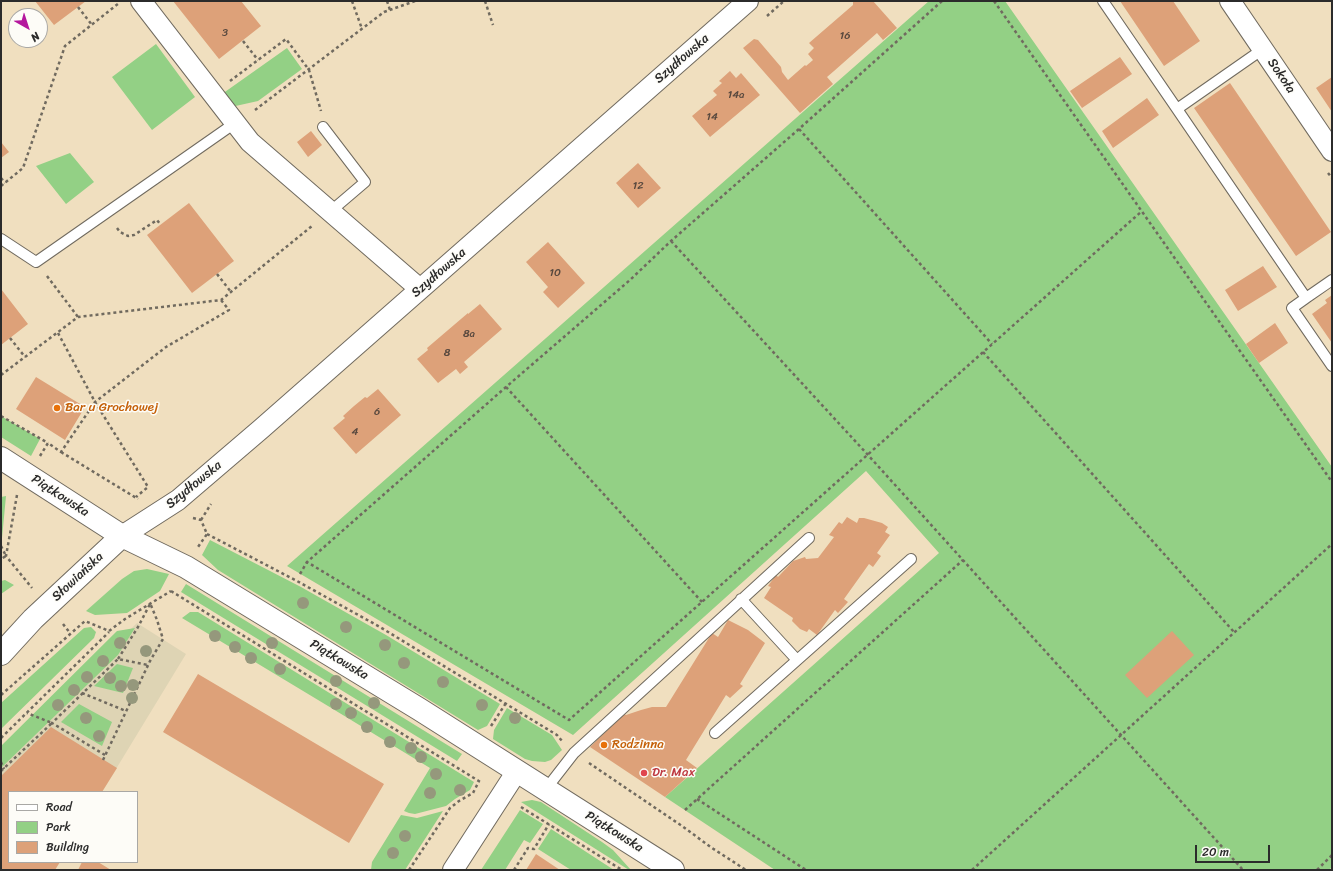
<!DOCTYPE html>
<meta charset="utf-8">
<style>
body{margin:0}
#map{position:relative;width:1333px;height:871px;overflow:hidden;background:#f0dfbf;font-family:Sriracha,sans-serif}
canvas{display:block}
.frame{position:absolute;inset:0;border:2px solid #2b2b2b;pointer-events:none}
.legend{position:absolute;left:8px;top:791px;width:130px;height:72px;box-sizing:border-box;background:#fdfcf7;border:1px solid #a9a8a5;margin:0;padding:5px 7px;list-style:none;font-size:12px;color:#2b2b2b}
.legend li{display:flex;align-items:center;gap:8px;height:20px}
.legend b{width:20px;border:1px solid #a9a8a5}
.north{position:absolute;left:8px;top:8px;width:40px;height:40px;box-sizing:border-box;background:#fdfcf7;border:1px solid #a9a8a5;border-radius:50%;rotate:141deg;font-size:11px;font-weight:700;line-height:16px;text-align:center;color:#2b2b2b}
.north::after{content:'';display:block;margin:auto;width:14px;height:18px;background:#b5179e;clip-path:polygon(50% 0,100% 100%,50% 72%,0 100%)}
.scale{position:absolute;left:1195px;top:845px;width:75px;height:18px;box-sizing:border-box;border:2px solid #2b2b2b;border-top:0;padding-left:5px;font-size:12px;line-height:14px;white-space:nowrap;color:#2b2b2b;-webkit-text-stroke:3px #fdfcf7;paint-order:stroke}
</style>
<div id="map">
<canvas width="1333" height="871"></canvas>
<div class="frame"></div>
<ul class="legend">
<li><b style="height:5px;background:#fff"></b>Road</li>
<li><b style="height:11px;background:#93d085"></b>Park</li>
<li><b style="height:11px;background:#dda179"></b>Building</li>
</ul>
<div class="north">N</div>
<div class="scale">20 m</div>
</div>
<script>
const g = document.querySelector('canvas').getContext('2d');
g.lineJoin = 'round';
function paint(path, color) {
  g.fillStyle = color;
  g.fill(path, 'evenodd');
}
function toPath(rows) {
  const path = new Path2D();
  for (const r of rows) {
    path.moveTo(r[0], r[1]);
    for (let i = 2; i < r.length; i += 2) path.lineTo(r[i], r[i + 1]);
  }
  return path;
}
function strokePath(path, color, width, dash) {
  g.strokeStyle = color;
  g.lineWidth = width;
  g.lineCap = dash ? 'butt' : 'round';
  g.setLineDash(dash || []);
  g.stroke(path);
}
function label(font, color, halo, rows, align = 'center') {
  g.font = font + ' Sriracha,sans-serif';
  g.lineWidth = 3;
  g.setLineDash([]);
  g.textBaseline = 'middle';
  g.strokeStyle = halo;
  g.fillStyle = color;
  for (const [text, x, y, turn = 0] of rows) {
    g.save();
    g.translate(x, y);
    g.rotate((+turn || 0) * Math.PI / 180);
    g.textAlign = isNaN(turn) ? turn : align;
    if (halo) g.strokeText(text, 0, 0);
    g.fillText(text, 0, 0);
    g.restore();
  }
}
paint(toPath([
 [137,623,186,654,102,792,9,792,9,862,1,870,1,756]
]), '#ded4b4');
paint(toPath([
 [929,1,1005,1,1332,467,1332,867,1329,870,775,870,665,797,939,553,866,471,573,735,287,566],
 [156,44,195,97,152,130,112,77],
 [287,48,302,69,258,101,231,107,222,94],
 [70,153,94,182,66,204,36,166],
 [1,416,40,439,31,456,1,437],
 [6,496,2,538,1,535,1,497],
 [210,540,301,587,386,635,500,704,487,726,478,730,218,570,202,555],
 [147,569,169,574,160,591,127,613,95,615,86,611,122,579,134,571],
 [5,580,14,585,1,594,1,581],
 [186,584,462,754,457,761,181,592],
 [190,612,198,612,474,782,470,790,455,799,446,806,415,814,409,813,404,811,430,768,328,706,182,618],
 [91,627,96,632,94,638,1,729,1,703,84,628],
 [135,628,118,655,1,768,1,746,117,631],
 [117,664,133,668,123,693,94,686],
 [79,704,112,722,102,746,61,722],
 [507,708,552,735,562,750,551,760,545,762,532,761,525,759,493,739,494,730],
 [532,800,541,802,602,842,613,850,631,870,629,870,521,802],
 [520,810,543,824,530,843,524,840,505,870,481,870],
 [443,811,405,870,371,870,372,862,401,815,417,818],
 [551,829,614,870,571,870,538,849]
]), '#93d085');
paint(toPath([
 [35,1,86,1,54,25],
 [173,1,241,1,261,26,219,59],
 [853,1,873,1,897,28,883,40,877,33,834,71,827,77,833,84,800,113,743,48,754,39,758,40,781,67,782,72,788,80,805,65,806,66,813,60,808,54,814,48,809,43,853,5],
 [1120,1,1173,1,1200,41,1164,66],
 [1120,57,1132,74,1082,108,1070,91],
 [730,71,736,78,741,73,760,95,710,137,692,116,717,95,713,91,722,83,719,81],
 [1332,77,1332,112,1316,88],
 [1230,83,1331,232,1296,256,1194,108],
 [1147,98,1159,115,1113,148,1102,131],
 [311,131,322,145,308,157,297,142],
 [1,142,9,152,1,158],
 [638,163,661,188,638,208,616,183],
 [189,203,234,261,192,293,147,235],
 [548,242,585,283,558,308,543,292,548,287,526,262],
 [1263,266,1277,287,1238,311,1225,290],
 [1,289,28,324,1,345],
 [1332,295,1332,343,1312,314,1327,303,1325,300],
 [480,304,502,329,464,362,468,367,460,374,456,369,438,383,417,359,428,350,427,348,468,313,468,314],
 [1275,323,1288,343,1259,363,1246,344],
 [36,377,85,407,65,440,16,409],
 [378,389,401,415,356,454,333,428,345,418,343,416,354,406,365,397,367,398],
 [847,517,857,523,859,518,864,518,882,523,888,527,885,532,890,535,877,553,881,556,873,567,869,564,844,599,848,602,838,613,835,610,817,635,809,629,807,632,800,629,792,621,793,618,764,598,771,587,768,586,776,575,778,577,793,561,805,557,806,559,818,558,834,537,829,535,839,522,842,524],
 [728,620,748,630,765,643,740,684,743,686,730,698,726,695,686,760,697,768,665,797,590,747,624,714,626,715,641,710,652,707,666,707,712,633,718,637],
 [1172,631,1194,655,1147,698,1125,675],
 [198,674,384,784,349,843,163,732],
 [51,727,117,768,102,792,9,792,9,862,60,862,55,870,1,870,1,776],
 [536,854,560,870,526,870],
 [82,862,98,862,111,870,78,870]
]), '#dda179');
const service = toPath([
 [1103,1,1177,109],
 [1263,49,1177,109,1306,298,1292,308,1332,366],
 [323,127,365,182,331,211],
 [1,239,36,262,235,123],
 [1306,298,1332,280],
 [741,599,797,660],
 [715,733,911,559],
 [546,789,574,753,809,538]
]);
const minor = toPath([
 [141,1,250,142,420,289],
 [1230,1,1332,151],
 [122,536,178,500,261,429,748,1],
 [453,870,517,771]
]);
const tertiary = toPath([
 [1,458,122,536,186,567,419,709,673,870],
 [1,654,33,619,122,536]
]);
strokePath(service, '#706a5f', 12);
strokePath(minor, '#706a5f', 22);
strokePath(tertiary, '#706a5f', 24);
strokePath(toPath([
 [352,1,362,29],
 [387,1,390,10],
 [485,1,493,25],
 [942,1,799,129,671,241,630,280,506,387,307,562,569,720,1142,211],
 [994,1,1332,482],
 [78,7,92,25],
 [767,16,784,1],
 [243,41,258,60],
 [230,81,286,39,309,70,321,111],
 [255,110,384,12,415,1],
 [799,129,992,344],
 [1328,173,1332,178],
 [1,178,5,183],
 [1,186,23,168,65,46,119,3],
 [117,228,120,232,128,236,134,235,157,220,160,224],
 [671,241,868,455,1243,870],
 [217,274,231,292],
 [47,276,78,317],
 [58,333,95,402,148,487,136,497],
 [10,338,25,357],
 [983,352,1234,632],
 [1,375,78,317,221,300,312,226],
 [506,387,702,602],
 [1,416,48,443],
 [61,452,138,499],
 [40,456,48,443,61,452,95,402,166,347,229,310,221,300],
 [17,495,6,556,32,588],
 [193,518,201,520,207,534,198,547],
 [201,520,211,504],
 [207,534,297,581,380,627,557,735,562,741],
 [1,546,6,556,1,559],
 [300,574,307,562],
 [171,591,482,783],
 [63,624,70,633],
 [118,659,138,627,150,604],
 [82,693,126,711],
 [1,695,85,621,109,631,125,619,171,591],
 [491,726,506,703],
 [1,738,109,632],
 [105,755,52,723,118,659,148,665],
 [103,760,150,661,163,639,157,620,150,603],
 [1,762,4,769],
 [589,763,682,826,712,848,746,870],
 [1,771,52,723,27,713],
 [697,799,806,870],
 [521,807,622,870],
 [685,810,963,560],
 [409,870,450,808,459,801,473,793,479,781],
 [514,870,528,848,534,849,549,824],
 [972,870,1332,544],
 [1317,870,1332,855]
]), '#706a5f', 2.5, [3, 3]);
strokePath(service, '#fff', 10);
strokePath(minor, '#fff', 20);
strokePath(tertiary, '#fff', 22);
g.fillStyle = '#95987c';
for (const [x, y] of [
 [303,603],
 [346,627],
 [215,636],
 [120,643],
 [272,643],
 [385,645],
 [235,647],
 [146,651],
 [251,658],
 [103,661],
 [404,663],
 [280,669],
 [87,677],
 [110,678],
 [336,681],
 [443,682],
 [133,685],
 [121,686],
 [74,690],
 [132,698],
 [374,703],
 [336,704],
 [58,705],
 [482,705],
 [351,713],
 [86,718],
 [515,718],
 [367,727],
 [99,736],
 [390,742],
 [411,748],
 [421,757],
 [436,774],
 [460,790],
 [430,793],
 [405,836],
 [393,853]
]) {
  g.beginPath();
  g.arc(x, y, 6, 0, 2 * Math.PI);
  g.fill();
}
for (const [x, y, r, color] of [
 [57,408,4,"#e8710a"],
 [604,745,4,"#e8710a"],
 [644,773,4,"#e0444e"]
]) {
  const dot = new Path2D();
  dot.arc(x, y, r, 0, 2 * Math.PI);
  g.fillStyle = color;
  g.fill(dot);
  strokePath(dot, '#fdfcf7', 1.5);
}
label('11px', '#58483e', null, [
 ["3",225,33],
 ["16",845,36],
 ["14a",736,95],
 ["14",712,117],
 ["12",638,186],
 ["10",555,273],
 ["8a",469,334],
 ["8",447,353],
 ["6",377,412],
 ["4",355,432]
]);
label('13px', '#2b2b2b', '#fdfcf7', [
 ["Szydłowska",682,59,-41],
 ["Sokoła",1281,76,56],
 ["Szydłowska",439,273,-41],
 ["Szydłowska",194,485,-39],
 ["Piątkowska",60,496,33],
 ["Słowiańska",78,577,-43],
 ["Piątkowska",339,660,31],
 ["Piątkowska",614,832,32]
]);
label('13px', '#c56008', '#fdfcf7', [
 ["Bar u Grochowej",65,408],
 ["Rodzinna",612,745]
], 'left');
label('13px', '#be3a42', '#fdfcf7', [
 ["Dr. Max",652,773]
], 'left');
</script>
